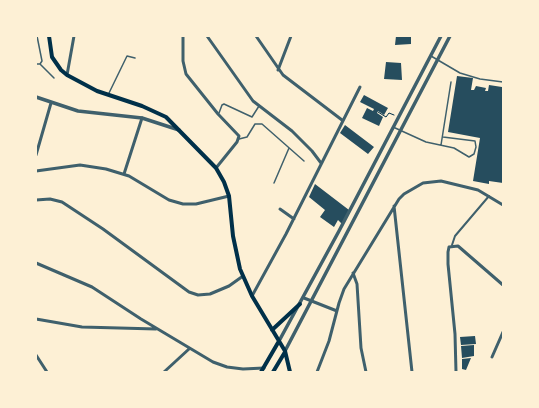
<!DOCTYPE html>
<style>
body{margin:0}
#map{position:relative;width:539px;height:408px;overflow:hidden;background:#fdf0d5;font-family:"Source Serif 4",serif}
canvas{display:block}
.frame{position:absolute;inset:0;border:37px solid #fdf0d5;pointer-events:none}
</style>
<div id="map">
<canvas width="539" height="408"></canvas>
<div class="frame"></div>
</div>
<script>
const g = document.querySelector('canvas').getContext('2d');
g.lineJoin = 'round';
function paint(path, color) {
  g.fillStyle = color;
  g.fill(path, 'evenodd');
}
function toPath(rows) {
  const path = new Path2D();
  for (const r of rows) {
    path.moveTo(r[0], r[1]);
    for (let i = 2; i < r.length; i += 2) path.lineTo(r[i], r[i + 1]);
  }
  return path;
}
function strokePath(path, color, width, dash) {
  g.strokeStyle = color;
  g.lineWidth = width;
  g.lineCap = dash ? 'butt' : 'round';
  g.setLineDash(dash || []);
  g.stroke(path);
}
paint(toPath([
 [396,36,411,36,411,44,395,45],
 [386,62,401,63,402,80,384,79],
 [457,76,473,78,471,90,474,90,476,86,486,88,485,91,488,91,489,85,502,87,503,183,489,181,489,184,473,181,480,138,448,132],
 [364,95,388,108,384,115,378,111,377,113,383,117,379,126,362,118,367,108,373,111,374,109,360,102],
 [345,125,374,147,368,154,340,133],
 [315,184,349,210,342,224,338,220,334,227,320,217,325,210,309,197],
 [475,336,476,344,461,345,460,337],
 [474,345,474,356,462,358,461,346],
 [471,358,466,370,462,369,462,359]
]), '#264d5e');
strokePath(toPath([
 [378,112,386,117,389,113,394,115]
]), '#003049', 1);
strokePath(toPath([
 [431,56,460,73,480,79,503,82],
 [36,64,40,64,42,61,37,36],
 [40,64,54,78],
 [109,93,127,56,135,58],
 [219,113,222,105,224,104,252,117,259,106],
 [393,127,426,142,454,148,469,157,474,154,476,147,475,141,443,137],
 [239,139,247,137,255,124,262,124,304,161],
 [441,145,451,82],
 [274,183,289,148]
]), '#3f606c', 1.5);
strokePath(toPath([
 [452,245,455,236,489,196]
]), '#3f606c', 2);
strokePath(toPath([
 [183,36,183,61,186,74,218,114,239,136,237,142,216,168],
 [207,36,253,101,292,131,312,151,321,163],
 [256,36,283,75,342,120],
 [278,70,291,36],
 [67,75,74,36],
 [36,155,51,103],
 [36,171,80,165,106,169,129,176,169,200,183,204,196,204,229,196],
 [124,174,142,118],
 [36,200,50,199,62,202,103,229,189,292,198,295,210,294,229,286,243,276],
 [394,206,412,372],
 [280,209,294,219],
 [36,263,92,287,141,319,213,362,227,367,243,369,264,368],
 [353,273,357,284,361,348,366,372],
 [252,296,286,234,360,87],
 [304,298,337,311],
 [36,319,82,327,156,329],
 [36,355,47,372],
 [492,357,503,332],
 [164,372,189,349],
 [317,372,329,341,339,303,344,289,399,199,404,194,423,183,441,181,478,190,503,205],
 [456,372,455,334,448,264,448,252,449,247,458,246,503,285]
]), '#3f606c', 3);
strokePath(toPath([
 [36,97,78,111,142,118,179,130],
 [279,341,339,231,441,36],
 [285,351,450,36]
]), '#3f606c', 3.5);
strokePath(toPath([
 [49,36,52,57,61,70,67,75,97,91,142,106,166,117,216,168,224,182,229,196,233,236,240,269,252,296,285,351,290,372],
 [272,330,300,304],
 [261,372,279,341],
 [273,372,285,352]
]), '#003049', 4);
</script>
